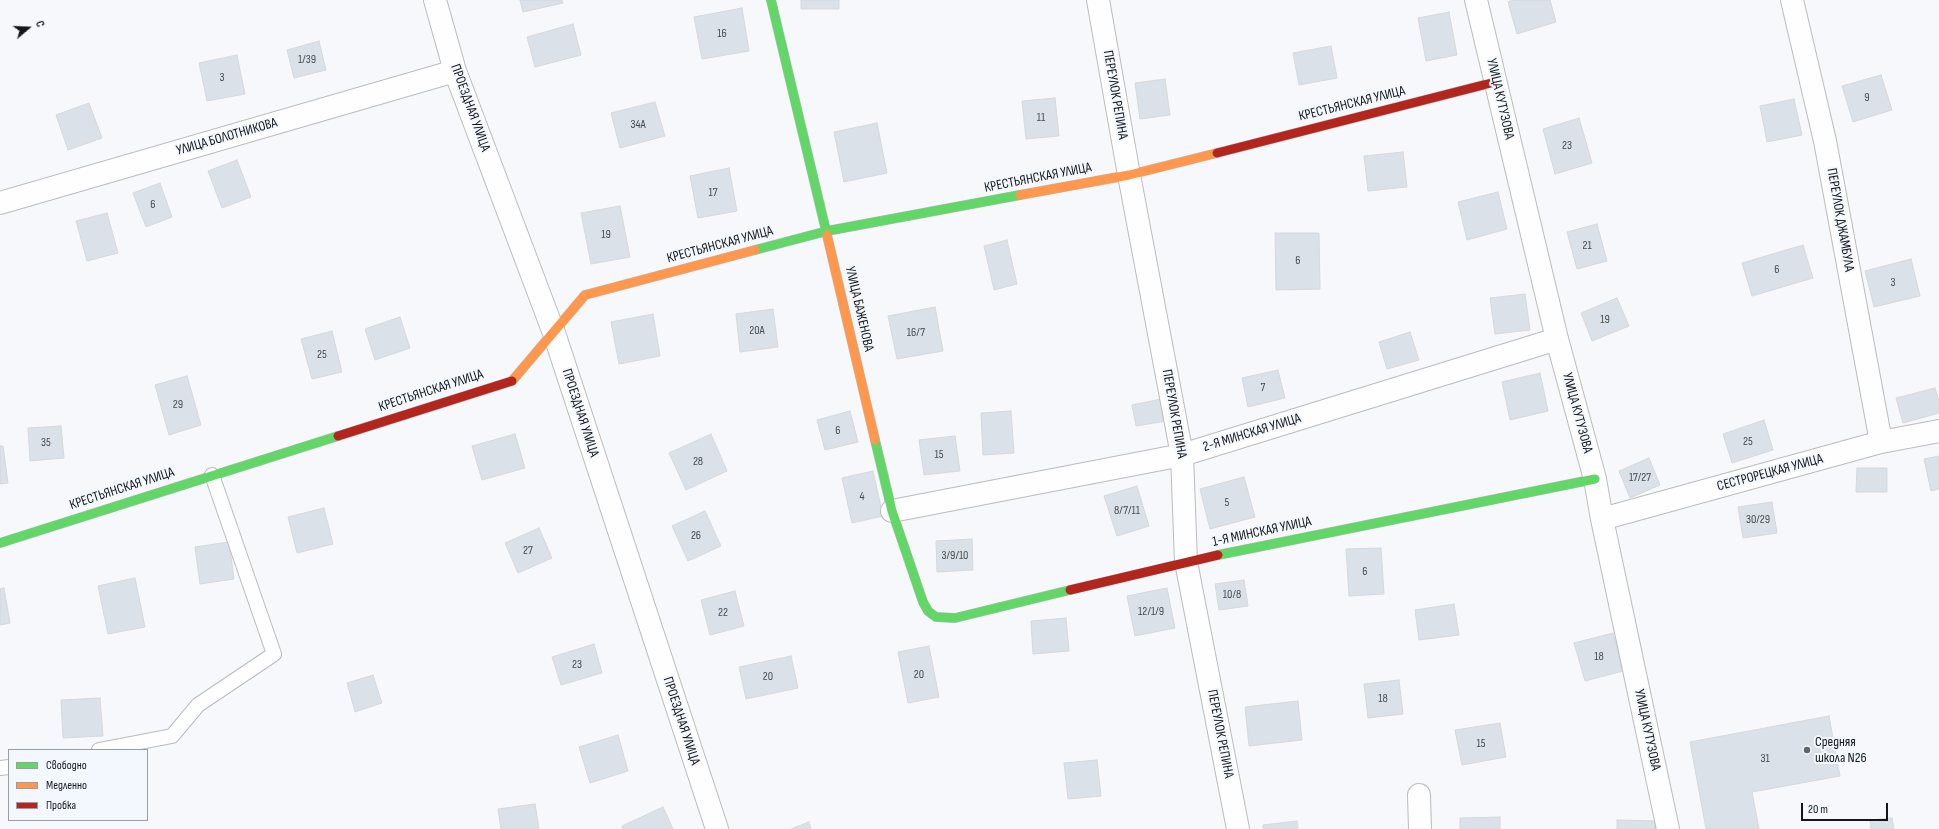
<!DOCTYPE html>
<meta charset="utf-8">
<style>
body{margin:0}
#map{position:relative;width:1939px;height:829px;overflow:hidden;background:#f6f8fb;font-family:"Sofia Sans Condensed",sans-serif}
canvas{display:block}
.legend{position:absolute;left:8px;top:749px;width:140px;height:72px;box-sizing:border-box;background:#f3f8fe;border:1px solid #9a9ea3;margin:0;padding:5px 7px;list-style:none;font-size:12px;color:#14171a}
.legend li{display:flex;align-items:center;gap:8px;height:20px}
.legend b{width:20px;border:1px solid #9a9ea3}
.north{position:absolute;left:8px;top:8px;width:40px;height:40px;-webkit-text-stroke:3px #f3f8fe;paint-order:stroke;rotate:71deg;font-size:11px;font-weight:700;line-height:16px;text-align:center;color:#14171a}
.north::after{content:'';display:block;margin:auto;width:14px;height:18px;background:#14171a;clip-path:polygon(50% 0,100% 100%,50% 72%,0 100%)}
.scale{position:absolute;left:1801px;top:803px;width:87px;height:18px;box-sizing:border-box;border:2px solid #14171a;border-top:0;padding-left:5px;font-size:12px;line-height:14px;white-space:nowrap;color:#14171a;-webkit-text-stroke:3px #f3f8fe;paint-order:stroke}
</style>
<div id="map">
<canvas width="1939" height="829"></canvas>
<ul class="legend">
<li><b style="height:5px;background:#63d668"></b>Свободно</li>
<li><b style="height:5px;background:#ff974d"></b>Медленно</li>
<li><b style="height:5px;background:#b3261e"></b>Пробка</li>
</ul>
<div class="north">С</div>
<div class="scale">20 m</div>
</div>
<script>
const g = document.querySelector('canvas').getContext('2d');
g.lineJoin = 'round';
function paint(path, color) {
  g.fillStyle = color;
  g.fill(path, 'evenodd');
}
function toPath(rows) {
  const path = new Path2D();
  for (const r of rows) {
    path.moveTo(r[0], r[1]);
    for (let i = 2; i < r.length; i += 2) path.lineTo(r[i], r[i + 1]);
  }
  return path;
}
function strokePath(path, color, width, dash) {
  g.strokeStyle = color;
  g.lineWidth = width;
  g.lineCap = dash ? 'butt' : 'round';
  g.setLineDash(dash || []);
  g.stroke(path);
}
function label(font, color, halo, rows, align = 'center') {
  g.font = font + ' "Sofia Sans Condensed",sans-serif';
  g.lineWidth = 4;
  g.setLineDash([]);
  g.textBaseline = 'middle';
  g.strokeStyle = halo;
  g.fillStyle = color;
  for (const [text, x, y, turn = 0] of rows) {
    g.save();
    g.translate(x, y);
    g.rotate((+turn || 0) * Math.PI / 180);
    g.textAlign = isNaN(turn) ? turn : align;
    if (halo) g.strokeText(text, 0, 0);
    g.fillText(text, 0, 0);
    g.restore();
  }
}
const building = toPath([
 [520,0,562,0,563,3,523,12,520,0],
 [801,0,839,0,839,9,801,9,801,0],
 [1513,0,1550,0,1556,22,1517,34,1508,2,1513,0],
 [742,8,749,51,702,59,694,17,742,8],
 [1449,12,1457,55,1426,61,1418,18,1449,12],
 [573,24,581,55,535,67,527,37,573,24],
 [319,41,326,70,294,78,287,50,319,41],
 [1331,46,1337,78,1299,85,1293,53,1331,46],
 [237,55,245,94,207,101,199,63,237,55],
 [1881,75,1892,110,1853,122,1842,86,1881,75],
 [1165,79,1170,115,1140,119,1135,83,1165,79],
 [1055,98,1059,136,1026,139,1022,101,1055,98],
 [1794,99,1802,135,1767,142,1760,106,1794,99],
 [655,102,665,136,620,148,611,113,655,102],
 [89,103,102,138,68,150,56,115,89,103],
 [1579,118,1592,163,1555,174,1543,129,1579,118],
 [877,123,887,173,844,182,834,132,877,123],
 [1403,152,1407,187,1368,191,1364,156,1403,152],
 [237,160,251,197,222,208,208,171,237,160],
 [729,168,737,211,698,218,690,176,729,168],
 [160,183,172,217,146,227,133,193,160,183],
 [1498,192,1507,229,1467,240,1458,202,1498,192],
 [620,206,630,257,591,264,581,213,620,206],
 [107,213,118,253,87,261,76,221,107,213],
 [1597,224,1607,261,1577,269,1567,232,1597,224],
 [1275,233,1319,233,1320,289,1276,290,1275,233],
 [1007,240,1017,284,994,290,984,246,1007,240],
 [1803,245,1813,278,1752,296,1742,263,1803,245],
 [1911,259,1920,296,1874,307,1865,271,1911,259],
 [1525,294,1530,330,1495,334,1490,298,1525,294],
 [1617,298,1629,326,1592,341,1581,313,1617,298],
 [935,307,943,351,897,359,888,316,935,307],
 [773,309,778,347,740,352,736,314,773,309],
 [653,314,660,356,619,364,611,322,653,314],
 [400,317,410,348,375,360,365,329,400,317],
 [332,331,342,372,312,379,301,339,332,331],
 [1410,332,1419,360,1387,369,1379,342,1410,332],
 [1278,370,1285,398,1248,407,1242,378,1278,370],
 [1540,373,1548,411,1510,420,1502,382,1540,373],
 [187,376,201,425,169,435,155,385,187,376],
 [1935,388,1939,401,1939,413,1903,423,1896,398,1935,388],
 [1161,399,1166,421,1136,426,1132,405,1161,399],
 [850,411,858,442,825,450,817,420,850,411],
 [1011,411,1014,453,983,455,981,413,1011,411],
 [1764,420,1773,450,1732,463,1723,434,1764,420],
 [61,426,64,458,30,461,28,428,61,426],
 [515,434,525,468,482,480,472,446,515,434],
 [711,434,727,471,686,490,669,453,711,434],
 [955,436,960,471,924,475,919,440,955,436],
 [0,446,3,446,8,483,0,484,0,446],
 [1939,456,1939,489,1931,491,1924,459,1939,456],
 [1649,458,1660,485,1630,498,1619,471,1649,458],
 [1857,468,1887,468,1887,492,1856,492,1857,468],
 [873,471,883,516,852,523,842,478,873,471],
 [1244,477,1255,517,1210,529,1200,489,1244,477],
 [1137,486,1149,526,1117,536,1104,496,1137,486],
 [1772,502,1777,533,1743,538,1738,507,1772,502],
 [324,508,333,544,297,553,288,517,324,508],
 [705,511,721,546,688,561,672,526,705,511],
 [539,528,552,558,518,573,505,543,539,528],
 [972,539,973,570,937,572,936,541,972,539],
 [229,542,234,579,200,584,195,547,229,542],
 [1381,548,1384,594,1349,596,1346,549,1381,548],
 [135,578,145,627,108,634,98,586,135,578],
 [1244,580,1248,606,1219,610,1215,584,1244,580],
 [4,588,10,623,0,625,0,589,4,588],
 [1167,588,1175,628,1135,636,1127,596,1167,588],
 [735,591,744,626,710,635,701,600,735,591],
 [1454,604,1459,635,1419,640,1415,610,1454,604],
 [1066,618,1069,651,1033,654,1031,621,1066,618],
 [1613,633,1623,671,1585,681,1574,643,1613,633],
 [594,644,602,673,561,685,552,657,594,644],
 [929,646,939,697,908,703,898,652,929,646],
 [791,656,798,688,746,699,739,667,791,656],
 [373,675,382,703,355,712,347,683,373,675],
 [1399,680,1403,714,1368,718,1364,684,1399,680],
 [100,698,103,736,63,738,61,700,100,698],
 [1298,701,1302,740,1249,746,1245,707,1298,701],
 [1829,716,1840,776,1752,792,1759,829,1706,829,1690,742,1829,716],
 [1500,723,1506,757,1462,765,1455,730,1500,723],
 [618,735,628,771,590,783,579,747,618,735],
 [1097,760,1101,796,1068,799,1064,763,1097,760],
 [535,804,539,829,501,829,498,809,535,804],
 [663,807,673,829,623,829,622,826,663,807],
 [1500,817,1500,829,1460,829,1460,818,1500,817],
 [1892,818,1894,829,1871,829,1870,820,1892,818],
 [1617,820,1656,821,1656,829,1617,829,1617,820],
 [1297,821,1298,829,1263,829,1263,825,1297,821],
 [809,822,811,829,791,829,809,822]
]);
paint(building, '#dae1e8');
strokePath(building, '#d6d8db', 1);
const lane = toPath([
 [99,750,172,736,198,705,274,654,212,475],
 [0,768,9,767]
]);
const street = toPath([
 [435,0,455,71,554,333,717,829],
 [1098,0,1129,175,1182,455,1186,562,1238,829],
 [1476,0,1557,339,1595,479,1602,519,1668,829],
 [1792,0,1825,141,1881,442],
 [0,203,455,71],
 [892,511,1182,455,1557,339],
 [1602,519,1881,442,1939,431],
 [1419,795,1420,829]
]);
const fast = toPath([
 [771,0,827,235],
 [755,250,827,231,1020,195],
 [875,440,892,511,923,602,928,611,936,617,955,618,1070,590],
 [0,543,338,436],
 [1218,555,1595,479]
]);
const slow = toPath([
 [1020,195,1129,175,1217,153],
 [827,235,875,440],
 [512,381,585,295,755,250]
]);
const jam = toPath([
 [1217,153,1495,82],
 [338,436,512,381],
 [1070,590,1218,555]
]);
strokePath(lane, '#babcbf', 16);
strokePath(street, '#babcbf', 24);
strokePath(fast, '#babcbf', 10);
strokePath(slow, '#babcbf', 10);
strokePath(jam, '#babcbf', 10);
strokePath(lane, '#fefefe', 14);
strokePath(street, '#fefefe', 22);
strokePath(fast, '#63d668', 9);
strokePath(slow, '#ff974d', 9);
strokePath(jam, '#b3261e', 9);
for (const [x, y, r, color] of [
 [1807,750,4,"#636669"]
]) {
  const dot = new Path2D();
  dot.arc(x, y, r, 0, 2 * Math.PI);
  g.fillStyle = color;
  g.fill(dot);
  strokePath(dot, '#f3f8fe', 1.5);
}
label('12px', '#484c50', null, [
 ["16",722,34],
 ["1/39",307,60],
 ["3",222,78],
 ["9",1867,98],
 ["11",1041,118],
 ["34А",638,125],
 ["23",1567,146],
 ["17",713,193],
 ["6",153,205],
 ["19",606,235],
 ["21",1587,246],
 ["6",1298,261],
 ["6",1777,270],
 ["3",1893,283],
 ["19",1605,320],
 ["20А",757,331],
 ["16/7",916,333],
 ["25",322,355],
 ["7",1263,388],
 ["29",178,405],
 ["6",838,431],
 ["25",1748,442],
 ["35",46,443],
 ["15",939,455],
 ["28",698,462],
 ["17/27",1640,478],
 ["4",862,497],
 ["5",1227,503],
 ["8/7/11",1127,511],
 ["30/29",1758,520],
 ["26",696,536],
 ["27",528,551],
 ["3/9/10",955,556],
 ["6",1365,572],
 ["10/8",1232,595],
 ["12/1/9",1151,612],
 ["22",723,613],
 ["18",1599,657],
 ["23",577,665],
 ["20",919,675],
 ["20",768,677],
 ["18",1383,699],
 ["15",1481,744],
 ["31",1765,759]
]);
label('14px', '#14171a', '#f3f8fe', [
 ["ПЕРЕУЛОК РЕПИНА",1115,95,80],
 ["УЛИЦА КУТУЗОВА",1500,99,77],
 ["КРЕСТЬЯНСКАЯ УЛИЦА",1352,104,-14],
 ["ПРОЕЗДНАЯ УЛИЦА",470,108,70],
 ["УЛИЦА БОЛОТНИКОВА",227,137,-16],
 ["КРЕСТЬЯНСКАЯ УЛИЦА",1038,178,-11],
 ["ПЕРЕУЛОК ДЖАМБУЛА",1840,220,80],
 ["КРЕСТЬЯНСКАЯ УЛИЦА",720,245,-15],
 ["УЛИЦА БАЖЕНОВА",859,309,77],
 ["КРЕСТЬЯНСКАЯ УЛИЦА",431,391,-18],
 ["ПРОЕЗДНАЯ УЛИЦА",580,413,72],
 ["УЛИЦА КУТУЗОВА",1577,413,75],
 ["ПЕРЕУЛОК РЕПИНА",1174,414,80],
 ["2-Я МИНСКАЯ УЛИЦА",1252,433,-17],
 ["СЕСТРОРЕЦКАЯ УЛИЦА",1770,473,-15],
 ["КРЕСТЬЯНСКАЯ УЛИЦА",122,489,-18],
 ["1-Я МИНСКАЯ УЛИЦА",1262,532,-12],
 ["ПРОЕЗДНАЯ УЛИЦА",681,721,72],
 ["УЛИЦА КУТУЗОВА",1647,730,78],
 ["ПЕРЕУЛОК РЕПИНА",1220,734,79]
]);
label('14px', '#14171a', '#f3f8fe', [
 ["Средняя",1815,742],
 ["школа N26",1815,758]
], 'left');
</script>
